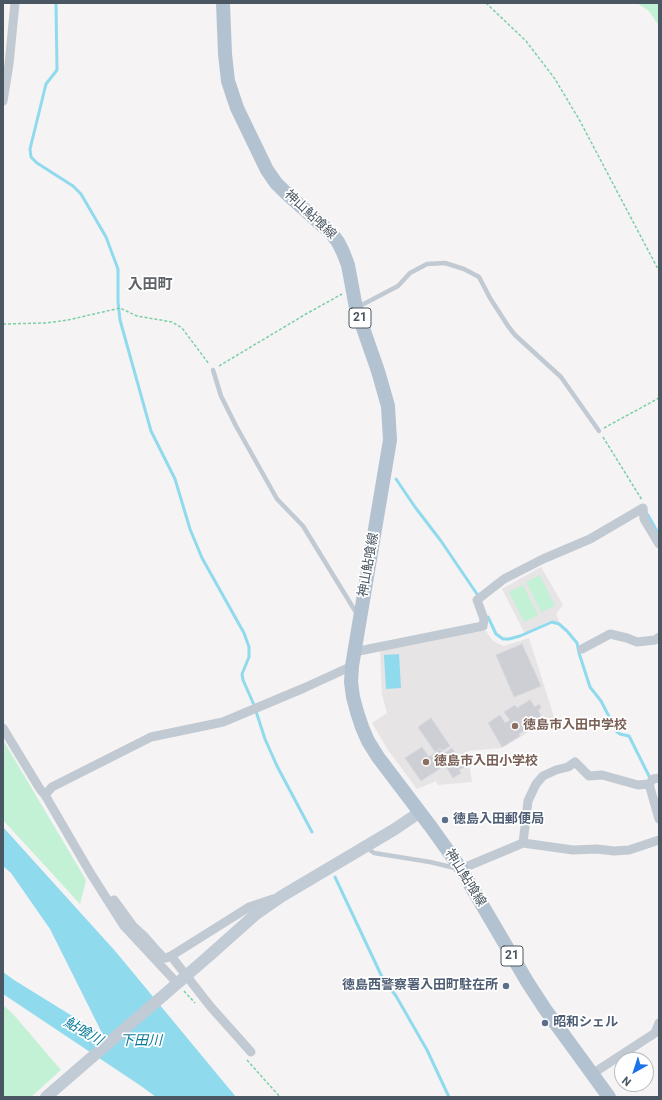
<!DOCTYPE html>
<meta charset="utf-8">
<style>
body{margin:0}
#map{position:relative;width:662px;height:1100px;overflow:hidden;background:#f5f3f3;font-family:Roboto,sans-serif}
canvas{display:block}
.frame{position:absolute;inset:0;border:4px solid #4a5661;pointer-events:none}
.north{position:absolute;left:614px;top:1052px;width:40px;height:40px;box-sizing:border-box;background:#fff;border:1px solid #b7bbc0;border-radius:50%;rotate:219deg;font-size:11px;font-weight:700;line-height:16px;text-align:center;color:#4a5661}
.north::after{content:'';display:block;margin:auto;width:14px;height:18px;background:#1a73e8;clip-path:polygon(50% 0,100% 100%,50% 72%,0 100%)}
</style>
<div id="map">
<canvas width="662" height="1100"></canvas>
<div class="frame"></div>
<div class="north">N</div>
</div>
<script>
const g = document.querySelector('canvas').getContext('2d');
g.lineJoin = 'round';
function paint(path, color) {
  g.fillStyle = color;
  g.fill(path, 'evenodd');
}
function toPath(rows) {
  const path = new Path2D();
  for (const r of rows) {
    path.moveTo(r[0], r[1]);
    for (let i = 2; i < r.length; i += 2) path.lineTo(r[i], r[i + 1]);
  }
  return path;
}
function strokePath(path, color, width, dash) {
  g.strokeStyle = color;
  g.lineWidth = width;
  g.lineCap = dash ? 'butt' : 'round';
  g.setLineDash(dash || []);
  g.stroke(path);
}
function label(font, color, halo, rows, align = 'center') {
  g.font = font + ' Roboto,"Noto Sans JP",sans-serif';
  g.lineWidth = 3.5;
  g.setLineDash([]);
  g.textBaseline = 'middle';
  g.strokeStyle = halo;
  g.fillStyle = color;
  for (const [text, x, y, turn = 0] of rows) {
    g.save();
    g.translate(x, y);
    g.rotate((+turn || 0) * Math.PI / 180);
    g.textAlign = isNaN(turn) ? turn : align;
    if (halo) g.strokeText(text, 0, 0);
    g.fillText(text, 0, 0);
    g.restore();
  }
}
paint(toPath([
 [541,567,563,605,556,614,560,623,552,621,547,622,525,634,502,589],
 [474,630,486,631,493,641,499,644,504,646,529,638,554,717,502,748,467,751,472,782,438,785,436,781,417,789,388,750,372,723,387,713,382,694,380,650]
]), '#e6e4e5');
paint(toPath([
 [637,3,659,3,659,26,649,11],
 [540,575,555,606,541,612,526,582],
 [523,585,538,615,524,622,509,592],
 [3,740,86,880,80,904,3,820],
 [3,1005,13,1014,61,1070,31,1097,3,1097]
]), '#c3f1d5');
paint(toPath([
 [399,654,401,688,386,689,384,655],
 [3,827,116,952,236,1097,156,1097,141,1086,3,994,3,972,14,980,103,1035,50,929,11,873,3,866]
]), '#90daee');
strokePath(toPath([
 [56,3,57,70,46,84,30,149,31,157,37,163,73,186,81,194,106,237,118,269,118,302,120,320,151,431,175,479,190,529,202,558,244,633,249,647,249,657,242,674,243,680,254,705,265,739,277,766,312,832],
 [396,479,415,507,441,541,479,597],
 [648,515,659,535],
 [488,617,496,634,503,639,509,639,520,636,552,622,559,624,567,631,577,643,579,653,590,687,601,701,617,732,620,734,629,736,650,778],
 [335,877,382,977,396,996,427,1050,449,1097]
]), '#90daee', 3);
const building = toPath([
 [522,644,541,686,514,697,496,655,522,644],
 [530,700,535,707,539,704,541,708,538,710,543,720,532,726,528,719,524,721,528,728,519,734,520,736,502,747,488,723,500,715,505,723,510,720,504,712,515,705,517,708,530,700],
 [431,718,450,746,442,751,440,748,435,752,418,727,431,718],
 [422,747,429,757,440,749,443,754,452,748,464,767,459,770,461,773,453,778,445,765,421,781,405,758,422,747]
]);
paint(building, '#cdcfd5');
strokePath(building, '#d7d9de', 1);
strokePath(toPath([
 [486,3,526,41,555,79,580,121,659,271],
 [3,324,46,323,68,320,120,308,137,316,172,322,182,328,209,364],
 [219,366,306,314,342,294],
 [604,428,659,398],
 [603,437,642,500],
 [184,991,195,1003],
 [247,1060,280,1097]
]), '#7ad0a6', 1.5, [3, 2]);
strokePath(toPath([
 [358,307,398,286,410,273,427,264,445,263,464,269,479,277,490,298,508,326,515,335,561,377,599,431],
 [213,370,221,396,236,426,277,499,303,526,357,614],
 [366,847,374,853,430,862,455,868]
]), '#c1cad2', 4.5);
strokePath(toPath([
 [3,101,9,64,15,3],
 [582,649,610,634,627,638,637,642,655,640,659,637],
 [354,652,483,626,484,619,477,600,504,579,543,559,590,539,643,508,644,519,659,544],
 [3,728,40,789,45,795,91,874,124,926,177,983],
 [659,778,653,779,649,784,659,819],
 [45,795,52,787,151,737,223,722,304,688,352,666],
 [523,843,528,801,536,784,543,776,556,770,568,767,575,762,589,776,602,775,638,785,649,784],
 [461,869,523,843,573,850,597,849,614,851,629,850,659,840],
 [114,900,133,926,144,936,157,951,164,958,166,958,171,956,210,1006,251,1052],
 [171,956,249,907,273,899],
 [592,1074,655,1033,659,1023]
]), '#c1cad2', 9);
strokePath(toPath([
 [210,955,256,914,282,896,395,829,420,812],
 [46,1097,180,981]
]), '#c1cbd6', 12);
strokePath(toPath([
 [223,3,225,54,228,81,237,108,267,170,276,183,286,193,332,234,338,242,343,252,348,265,356,308,378,371,388,406,390,440,352,666,351,682,353,697,357,712,362,727,368,741,378,757,431,827,461,869,528,983,545,1009,609,1097]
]), '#b3c2d1', 14);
strokePath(toPath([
 [180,981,210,955]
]), '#c1cbd6', 12);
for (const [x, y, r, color] of [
 [515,726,4,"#8d6e63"],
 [426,762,4,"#8d6e63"],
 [445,820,4,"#5c6f8a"],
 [506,986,4,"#5c6f8a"],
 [545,1023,4,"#5c6f8a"]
]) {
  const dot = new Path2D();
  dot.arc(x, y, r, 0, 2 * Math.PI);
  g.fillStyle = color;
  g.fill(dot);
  strokePath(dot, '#fff', 1.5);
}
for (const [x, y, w] of [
 [360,318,22],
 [512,956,22]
]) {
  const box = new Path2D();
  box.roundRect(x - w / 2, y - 10, w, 20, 3);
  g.fillStyle = '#fff';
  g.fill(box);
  strokePath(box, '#4a5661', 1);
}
label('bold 12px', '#4a5661', null, [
 ["21",360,318],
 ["21",512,956]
]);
label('13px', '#4a5661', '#fff', [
 ["神山鮎喰線",310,215,43],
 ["神山鮎喰線",369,565,-80],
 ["神山鮎喰線",465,878,58]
]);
label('bold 13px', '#785e54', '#fff', [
 ["徳島市入田中学校",523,726],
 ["徳島市入田小学校",434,762]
], 'left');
label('bold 13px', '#4e5e75', '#fff', [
 ["徳島入田郵便局",453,820],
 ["徳島西警察署入田町駐在所",498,986,"right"],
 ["昭和シェル",553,1023]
], 'left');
label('italic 14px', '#0c7c9b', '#fff', [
 ["鮎喰川",83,1032,30],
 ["下田川",141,1041]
]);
label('bold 15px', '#5f6368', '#fff', [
 ["入田町",150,285]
]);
</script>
